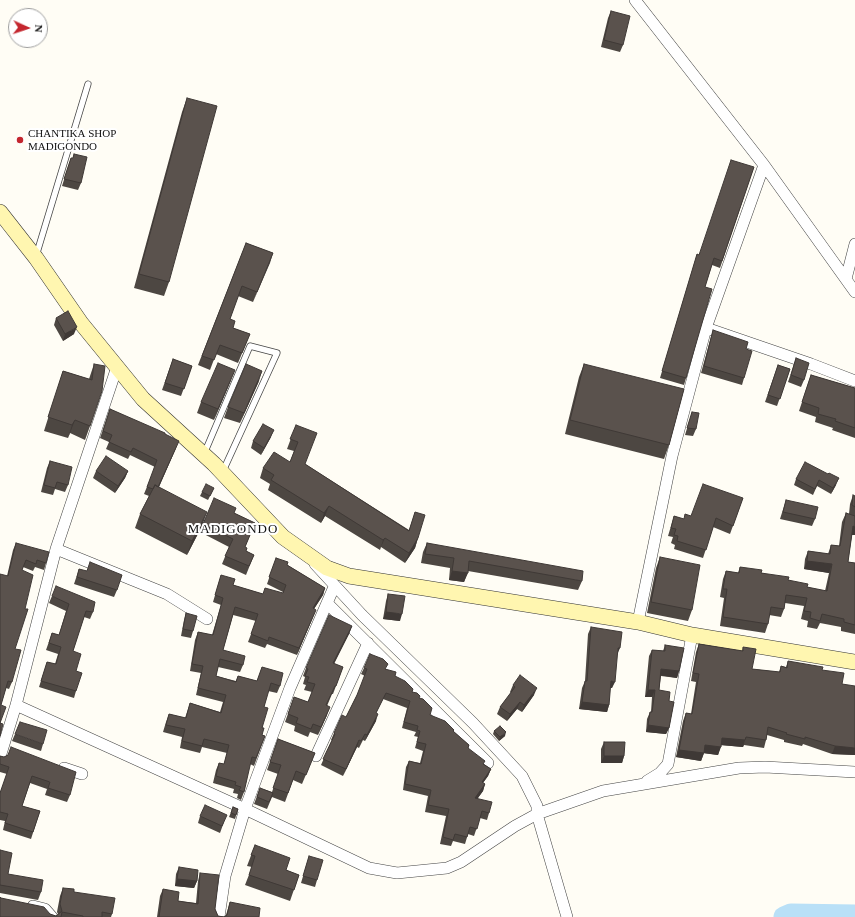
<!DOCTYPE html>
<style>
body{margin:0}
#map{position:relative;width:855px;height:917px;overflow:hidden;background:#fffdf5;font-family:Georgia,serif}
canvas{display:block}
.north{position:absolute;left:8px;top:8px;width:40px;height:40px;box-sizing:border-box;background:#fff;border:1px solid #a0a0a0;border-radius:50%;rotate:93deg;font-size:11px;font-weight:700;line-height:16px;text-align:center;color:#111}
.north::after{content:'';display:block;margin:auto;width:14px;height:18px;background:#c4262e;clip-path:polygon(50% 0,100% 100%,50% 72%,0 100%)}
</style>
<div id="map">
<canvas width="855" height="917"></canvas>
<div class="north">N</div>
</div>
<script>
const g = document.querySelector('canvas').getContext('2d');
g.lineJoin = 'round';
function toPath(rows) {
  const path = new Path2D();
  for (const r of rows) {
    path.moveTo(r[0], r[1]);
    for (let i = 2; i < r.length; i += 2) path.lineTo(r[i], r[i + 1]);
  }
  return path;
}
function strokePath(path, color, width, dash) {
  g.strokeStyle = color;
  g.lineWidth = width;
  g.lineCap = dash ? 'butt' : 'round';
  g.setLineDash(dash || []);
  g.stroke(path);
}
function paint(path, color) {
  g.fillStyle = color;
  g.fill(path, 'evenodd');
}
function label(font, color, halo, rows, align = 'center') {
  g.font = font + ' Georgia,serif';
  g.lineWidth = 4;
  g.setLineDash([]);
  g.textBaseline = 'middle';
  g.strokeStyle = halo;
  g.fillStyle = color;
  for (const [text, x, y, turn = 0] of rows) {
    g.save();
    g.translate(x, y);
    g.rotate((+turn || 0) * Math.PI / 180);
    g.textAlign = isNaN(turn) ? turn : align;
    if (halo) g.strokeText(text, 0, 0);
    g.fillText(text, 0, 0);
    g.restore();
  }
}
strokePath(toPath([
 [784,917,791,914,855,915]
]), '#b9e0f7', 21);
const service = toPath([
 [36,256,88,84],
 [204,454,250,346,277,353,223,471]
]);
const minor = toPath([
 [635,0,764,165,855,292],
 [846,279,855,244],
 [706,328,764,165],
 [56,549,167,594,207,619],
 [315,564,362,615,473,723,522,776,537,806,537,814,567,917],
 [327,603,488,763],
 [638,622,672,456,706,328,811,364,855,381],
 [16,705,245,809,369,868,397,873,447,868,461,862,515,826,537,814,603,791,739,768,765,767,855,772],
 [316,756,368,643],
 [0,757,16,705,56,549,117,367],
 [64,768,82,774],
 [647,781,660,773,668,764,692,635],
 [33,906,45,909,52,917],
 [219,917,225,876,245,809,290,688,334,587]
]);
const secondary = toPath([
 [0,212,36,258,81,323,143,399,214,464,283,537,327,568,349,576,638,622,692,635,855,662]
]);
strokePath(service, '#444', 7);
strokePath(minor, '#444', 12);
strokePath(secondary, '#333', 16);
strokePath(service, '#fff', 5.5);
strokePath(minor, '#fff', 11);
strokePath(secondary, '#fff6b0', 15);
paint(toPath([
 [611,11,623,45,620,52,601,47,608,18],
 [187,98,169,282,164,296,134,288,182,112],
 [74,154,81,183,78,190,62,186,71,158,73,158],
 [754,167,720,268,712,265,705,287,686,378,684,385,660,378,697,254,699,255],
 [246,243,273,253,253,302,238,296,230,319,233,328,250,334,238,363,216,354,210,370,198,365],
 [56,318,74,334,63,341,54,325],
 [713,330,746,349,744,378,742,385,701,373,711,337],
 [796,358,804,380,801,387,788,382],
 [173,359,192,366,181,396,162,390],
 [94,364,90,426,85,440,70,433,68,438,44,431,63,371,89,379],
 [584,364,669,445,664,459,565,434,579,377],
 [778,365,790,369,777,406,765,402],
 [811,375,855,388,855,438,832,430,833,428,815,422,816,417,799,411],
 [231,380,214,420,197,413,201,402],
 [259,381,240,423,224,418,228,407],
 [110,409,165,434,176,448,159,487,202,526,187,555,135,528,140,514,149,496,144,494,155,467,130,455,128,459,106,449,109,442,100,438],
 [692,412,696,429,693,436,685,435],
 [296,425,305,464,409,530,415,512,418,538,415,548,405,563,381,547,380,550,325,516,321,523,268,490,270,484,260,478,263,468,290,462,294,451,287,449],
 [271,437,261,455,251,448,253,441],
 [50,461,68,485,65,492,55,489,53,495,41,492,47,468],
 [96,471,128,471,125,478,115,493,93,478],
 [828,474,836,485,831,494,817,486,813,495,794,485,796,479],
 [214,488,208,500,200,496,202,492],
 [853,495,855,496,855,535,852,535,848,562,855,563,855,634,841,631,841,627,820,623,817,629,807,627,808,621,801,619,804,606,785,603,784,609,781,617,769,615,768,624,765,633,720,626,724,598,720,597,723,579,726,571,738,573,740,567,788,580,807,587,825,591,829,573,804,569,805,559,808,551,828,554,831,545,839,546,842,522,846,513,853,516,849,514,850,504],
 [743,498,730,534,713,527,703,558,674,549,675,545,671,543,673,537,668,536,674,516,683,519],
 [786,500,815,519,812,526,780,519],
 [234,513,255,523,245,547,246,551,254,555,246,575,222,564,229,547,200,532,203,524],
 [16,543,46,563,44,570,35,567,33,571,23,567,22,570,12,682,9,689,6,688,1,705,0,723,7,576,13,550],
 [427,543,582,581,578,590,468,571,464,582,449,580,450,568,421,563,423,552],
 [660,557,692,610,688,621,647,613,656,568],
 [276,558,325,588,323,595,314,609,313,617,297,655,267,644,265,648,248,642,256,621,233,615,223,650,243,665,240,672,218,667,216,676,236,681,238,676,257,681,262,667,280,686,277,693,268,691,264,707,262,735,265,736,254,766,250,764,244,792,241,800,237,798,238,794,233,793,234,789,213,783,216,770,219,763,224,764,227,753,202,747,200,753,180,748,182,737,163,732,166,722,169,714,185,718,190,703,220,712,223,702,196,695,201,673,190,671,195,640,198,632,212,635,221,605,213,602,221,575,233,585,263,594,283,593,283,592,267,584],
 [79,569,117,590,114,597,74,584],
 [388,594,400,621,383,619,386,601],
 [52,596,93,612,90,619,84,617,73,651,76,671,76,691,74,698,39,687,47,662,55,664,58,654,46,650,52,633,59,635,66,611,49,603],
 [186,613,193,631,191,638,181,636,184,620],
 [352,626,349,634,334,664,343,667,333,694,332,694,327,706,327,715,318,735,310,732,308,737,294,731,295,726,285,722,294,697,308,702,312,692,304,690,306,685,303,684,305,677,303,676,306,668],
 [591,627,617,655,612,688,610,688,609,705,607,712,579,709,582,688,585,681,588,634],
 [699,644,742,651,743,647,752,669,779,672,781,666,786,667,788,661,822,670,842,684,855,755,832,754,803,744,802,746,784,742,784,740,767,735,766,740,764,748,744,745,743,747,721,745,718,755,704,753,701,761,676,757,683,721,686,713,691,714,696,682,691,681,696,652],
 [665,645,679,671,677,678,661,676,659,690,669,701,669,728,666,734,646,732,647,719,650,712,651,712,652,697,645,697,649,656,652,650,663,651],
 [364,668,386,669,395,676,419,698,430,715,453,731,469,745,468,749,484,764,491,769,488,776,483,783,485,784,483,791,477,799,489,813,487,820,480,818,474,836,468,834,465,844,453,841,451,846,440,844,446,816,425,812,428,796,403,790,406,767,409,761,420,763,423,751,415,748,418,737,414,736,416,732,402,728,407,708,383,699,376,713,376,721,365,741,363,740,359,748,357,747,343,776,321,765,332,740,331,740,334,733,346,717,357,695,365,676,361,674],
 [513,685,534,695,522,712,517,709,507,721,497,714,500,707,511,693,510,692],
 [494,731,505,736,499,741,493,734],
 [15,734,43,744,41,751,12,741],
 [278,739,315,753,302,784,293,780,285,802,272,797,267,809,254,804,260,788,272,792,278,774,267,770],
 [604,742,624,756,622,763,601,763,601,749],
 [8,755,70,795,67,802,45,795,47,789,30,783,22,806,40,811,31,839,3,830,5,821,0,820,0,793,7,774,0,772,0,756,4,757],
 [233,807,238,809,235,819,229,817],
 [200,816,224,822,220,833,198,823],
 [255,845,286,870,299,875,290,901,245,885,252,867,247,866],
 [0,850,8,874,41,892,38,900,0,893],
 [309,856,317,880,315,887,301,883],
 [179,867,197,881,194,888,175,886,176,874],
 [200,873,218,916,224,917,226,915,230,902,259,917,157,917,160,896,163,889,178,901,196,903,198,881],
 [63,888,74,892,112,914,111,917,0,917,1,898,56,916,58,914,57,912,60,896]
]), '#4d4742');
paint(toPath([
 [273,253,270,263,253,302,257,292],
 [77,327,74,334,63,341,65,334],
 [235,370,231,380,214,420,218,409],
 [262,371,259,381,240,423,244,413],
 [75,420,70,433,68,438,72,425],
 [274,430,271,437,261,455,264,448],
 [179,441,176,448,154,498,156,491],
 [128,471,125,478,115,493,118,486],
 [839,478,836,485,831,494,833,488],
 [329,506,325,516,321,523,324,513],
 [207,512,202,526,187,555,192,541],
 [853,526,855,527,855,535,850,535],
 [385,538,381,547,380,550,383,540],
 [418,538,415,548,405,563,409,553],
 [807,561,832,564,829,573,804,569],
 [452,571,468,573,464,582,449,580],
 [325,588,323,595,310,615,313,608],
 [316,610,313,617,297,655,299,648],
 [386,612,402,614,400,621,383,619],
 [352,626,349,634,330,671,333,663],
 [618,648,620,648,617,655],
 [661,669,679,671,677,678,659,675],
 [611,681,615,682,612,688,608,688],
 [537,688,534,695,522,712,524,705],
 [648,690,655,690,652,697,645,697],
 [520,702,517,709,507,721,510,714],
 [582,702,609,705,607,712,579,709],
 [330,707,327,715,318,735,321,727],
 [378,714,376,721,365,741,367,735],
 [648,725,669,728,666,734,646,732],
 [506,732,505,736,499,741,500,737],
 [722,738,745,740,743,747,720,745],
 [359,740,357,747,343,776,346,769],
 [705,745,721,747,718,755,702,753],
 [835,746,855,748,855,755,832,754],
 [679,750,704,753,701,761,676,757],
 [604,756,624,756,622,763,601,763],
 [491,769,488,776,479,788,482,782],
 [485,784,483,791,473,805,475,798],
 [177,879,197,881,194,888,175,886]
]), '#3f3936');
const building = toPath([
 [611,11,630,16,623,45,604,40,611,11],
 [187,98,217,106,169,282,139,274,187,98],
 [74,154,87,157,81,183,64,179,71,158,73,158,74,154],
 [731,160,754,167,722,261,714,258,705,287,712,289,686,378,662,371,697,254,699,255,731,160],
 [246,243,273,253,257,292,242,286,230,319,235,321,233,328,250,334,242,353,220,345,214,360,202,356,246,243],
 [68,311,77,327,65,334,56,318,68,311],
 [713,330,748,342,746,349,752,351,744,378,704,366,713,330],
 [796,358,809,363,804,380,791,375,796,358],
 [173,359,192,366,184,389,165,383,173,359],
 [218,363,235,370,218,409,201,402,218,363],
 [94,364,105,366,102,391,90,426,75,420,72,425,48,417,63,371,92,380,94,364],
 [246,364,262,371,244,413,228,407,246,364],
 [584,364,684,389,669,445,570,420,584,364],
 [778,365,790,369,780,399,768,395,778,365],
 [811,375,855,388,855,428,835,421,836,419,818,414,819,408,802,402,811,375],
 [110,409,165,433,165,434,179,441,158,487,155,485,153,489,147,487,157,460,133,448,131,452,109,442,112,435,103,431,110,409],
 [692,412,699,413,696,429,687,428,692,412],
 [263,424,274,430,264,448,253,441,263,424],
 [296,425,317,433,305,464,409,531,415,512,425,515,418,538,409,553,385,538,383,540,329,506,324,513,271,480,274,475,263,468,274,452,290,462,298,442,290,439,296,425],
 [106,456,128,471,118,486,96,471,106,456],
 [50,461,72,467,68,485,57,482,55,488,44,485,50,461],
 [805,462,828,474,829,473,839,478,833,488,819,480,815,489,796,479,805,462],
 [206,484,214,488,210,496,202,492,206,484],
 [703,484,743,498,733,526,716,518,706,550,677,541,678,536,674,535,676,529,671,528,674,516,684,519,685,514,691,516,703,484],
 [155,485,207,512,192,541,140,514,155,485],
 [853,495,855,496,855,507,852,505,853,495],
 [214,498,236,508,234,513,255,523,245,547,247,548,246,551,254,555,249,566,225,556,233,539,203,524,214,498],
 [786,500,818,507,815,519,783,512,786,500],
 [846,513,855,516,855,527,853,526,848,562,855,563,855,625,844,622,844,619,822,614,820,621,810,618,811,612,804,611,807,598,786,595,784,609,771,607,768,624,723,617,727,589,723,589,726,571,739,573,740,567,762,570,761,573,789,577,788,580,808,584,807,587,827,591,832,564,807,561,808,551,830,554,831,545,840,546,846,513],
 [16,543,49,552,46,563,37,560,36,564,26,560,22,570,33,575,25,609,28,609,15,649,21,650,12,682,8,681,1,705,6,707,0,723,3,724,0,736,0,574,8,576,16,543],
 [427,543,583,571,582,581,469,561,468,573,452,571,454,558,425,554,427,543],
 [660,557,700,565,692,610,651,602,660,557],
 [276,558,288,562,287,565,325,588,313,608,316,610,299,648,269,637,268,641,251,634,258,614,235,607,223,650,245,656,243,665,220,659,216,676,236,682,238,676,257,681,262,667,283,673,280,686,271,683,264,707,268,708,262,728,264,728,262,735,265,736,256,758,252,757,244,792,239,790,241,787,235,785,236,782,216,776,219,763,224,764,229,745,204,739,202,746,182,741,185,729,166,725,169,714,186,718,190,703,221,713,226,695,198,688,203,666,192,664,198,632,213,635,223,598,215,595,221,575,235,579,233,585,263,594,265,588,283,593,286,585,269,577,276,558],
 [90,562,122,575,117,590,77,577,79,569,87,571,90,562],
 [56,586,95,602,93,612,86,611,73,651,81,654,76,671,82,673,76,691,41,681,47,662,56,664,61,647,49,643,52,633,59,635,69,604,52,596,56,586],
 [388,594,405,596,402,614,386,612,388,594],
 [186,613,197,616,193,631,183,629,186,613],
 [329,615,352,626,333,663,343,667,336,686,335,686,326,705,330,707,321,727,313,724,311,729,296,723,298,718,288,714,294,697,308,702,315,684,307,682,309,677,305,676,308,669,306,668,329,615],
 [591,627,622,632,620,648,618,648,615,682,611,681,609,705,582,702,585,681,587,681,591,627],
 [699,644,743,651,743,647,756,649,752,669,780,672,781,666,787,668,788,661,823,667,822,670,844,673,842,684,855,686,855,748,835,746,805,737,805,739,786,734,787,733,768,727,766,740,746,737,745,740,722,738,721,747,705,745,704,753,679,750,686,713,692,714,699,674,693,673,699,644],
 [665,645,684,648,679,671,661,669,659,690,670,692,669,701,674,702,669,728,648,725,650,712,652,712,655,690,648,690,652,650,665,651,665,645],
 [370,654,383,659,388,664,385,669,396,672,395,676,405,681,413,689,412,692,417,693,420,696,419,698,423,699,432,708,430,715,445,721,454,730,453,731,469,745,468,748,485,761,483,764,491,769,482,782,485,784,475,798,492,802,489,813,482,811,477,829,470,827,467,837,455,834,453,840,443,837,449,809,428,805,431,790,405,784,409,761,421,764,426,744,417,742,420,731,417,730,418,726,404,722,410,701,386,693,376,713,378,714,367,735,365,734,361,741,359,740,346,769,323,759,335,734,334,733,342,715,346,717,357,695,367,669,364,668,370,654],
 [520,675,537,688,524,705,520,702,510,714,500,707,515,687,513,685,520,675],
 [20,722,47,730,43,744,15,734,20,722],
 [500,726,506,732,500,737,494,731,500,726],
 [278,739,315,753,306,775,296,771,288,793,273,788,281,765,270,762,278,739],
 [604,742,625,742,624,756,604,756,604,742],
 [11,747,76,772,70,795,48,788,50,782,32,776,22,806,40,811,33,832,5,823,8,814,0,812,0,793,9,767,0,764,0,756,4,757,8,755,11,747],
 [260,788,273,793,269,802,257,797,260,788],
 [205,805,227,815,222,826,200,816,205,805],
 [233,807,238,809,236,815,231,813,233,807],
 [255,845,290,858,286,870,299,875,294,890,249,875,255,856,251,855,255,845],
 [0,850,12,853,8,874,43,880,41,892,0,885,0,850],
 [309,856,323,860,317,880,303,876,309,856],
 [179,867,198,870,197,881,177,879,179,867],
 [200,873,219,875,215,909,218,916,224,917,227,915,230,902,260,908,259,917,159,917,163,889,179,892,178,901,198,904,200,873],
 [63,888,74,889,74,892,115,898,112,914,102,912,102,917,83,917,83,916,62,912,61,917,0,917,0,897,1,898,44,907,50,914,56,916,62,911,60,904,63,888]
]);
paint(building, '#5a524d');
strokePath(building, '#3f3936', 1);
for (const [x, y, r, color] of [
 [20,140,4,"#c4262e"]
]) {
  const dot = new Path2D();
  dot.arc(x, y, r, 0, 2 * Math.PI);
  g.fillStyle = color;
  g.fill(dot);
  strokePath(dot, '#fff', 1.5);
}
label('11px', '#111', '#fff', [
 ["CHANTIKA SHOP",28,134],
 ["MADIGONDO",28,147]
], 'left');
g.letterSpacing = '1px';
label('13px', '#111', '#fff', [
 ["MADIGONDO",233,530]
]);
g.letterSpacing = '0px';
</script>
